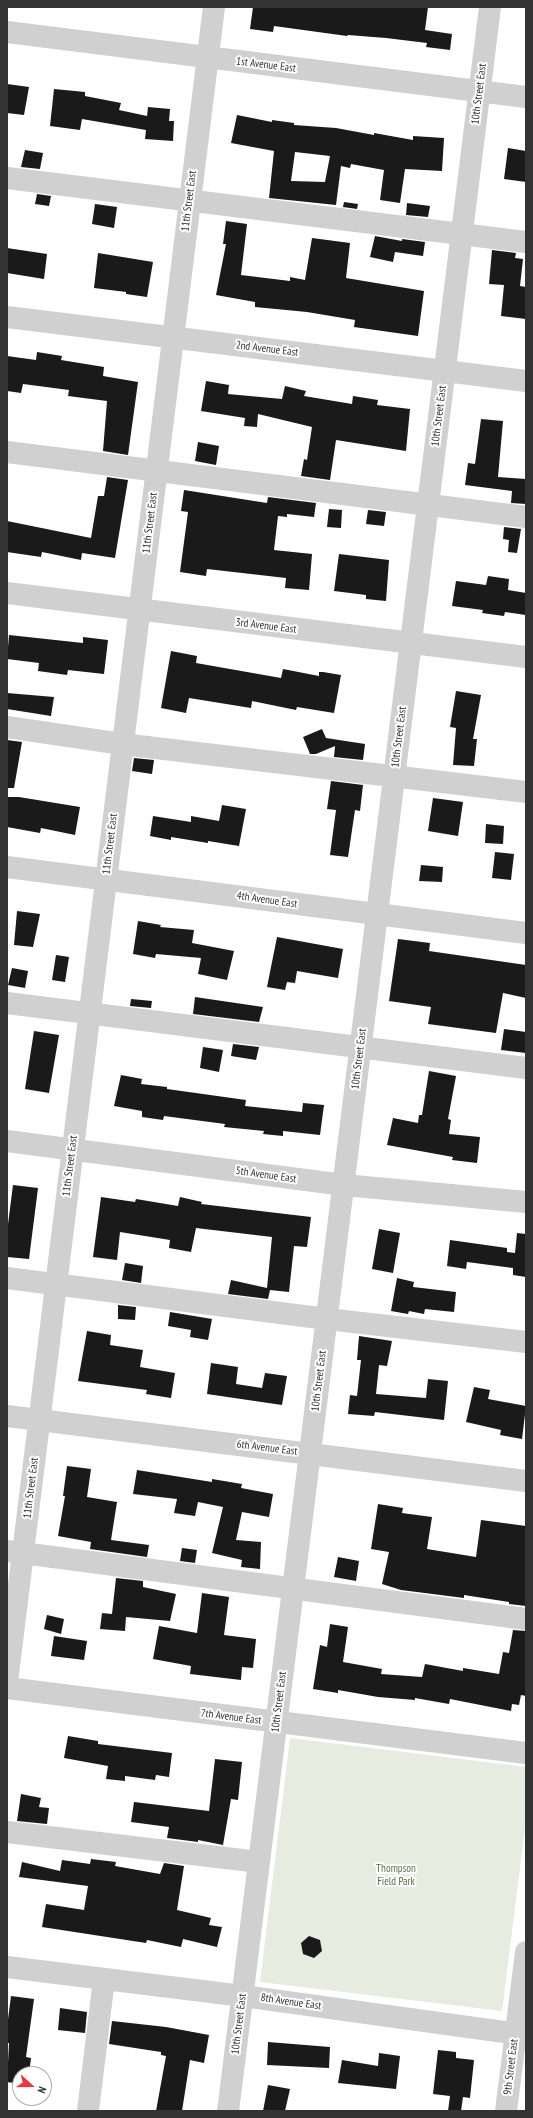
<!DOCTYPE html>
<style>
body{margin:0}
#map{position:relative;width:533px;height:2118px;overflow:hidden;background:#fff;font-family:"PT Sans Narrow",sans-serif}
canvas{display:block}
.frame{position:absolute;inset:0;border:8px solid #333;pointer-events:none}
.north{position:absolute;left:12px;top:2066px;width:40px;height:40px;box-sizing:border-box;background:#fff;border:1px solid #adadad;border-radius:50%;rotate:111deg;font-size:11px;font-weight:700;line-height:16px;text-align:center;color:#333}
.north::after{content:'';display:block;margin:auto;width:14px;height:18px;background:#e63946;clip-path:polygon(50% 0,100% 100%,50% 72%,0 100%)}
</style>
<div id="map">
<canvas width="533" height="2118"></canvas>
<div class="frame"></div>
<div class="north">N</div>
</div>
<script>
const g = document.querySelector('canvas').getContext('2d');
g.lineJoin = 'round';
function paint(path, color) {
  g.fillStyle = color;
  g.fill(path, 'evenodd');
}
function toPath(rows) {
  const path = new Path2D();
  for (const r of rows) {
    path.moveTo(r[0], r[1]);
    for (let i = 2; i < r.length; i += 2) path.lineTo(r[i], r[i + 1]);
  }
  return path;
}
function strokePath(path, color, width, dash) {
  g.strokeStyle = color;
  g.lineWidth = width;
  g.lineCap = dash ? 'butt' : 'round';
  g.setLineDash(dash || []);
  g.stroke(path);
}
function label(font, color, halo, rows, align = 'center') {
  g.font = font + ' "PT Sans Narrow",sans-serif';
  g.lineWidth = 4;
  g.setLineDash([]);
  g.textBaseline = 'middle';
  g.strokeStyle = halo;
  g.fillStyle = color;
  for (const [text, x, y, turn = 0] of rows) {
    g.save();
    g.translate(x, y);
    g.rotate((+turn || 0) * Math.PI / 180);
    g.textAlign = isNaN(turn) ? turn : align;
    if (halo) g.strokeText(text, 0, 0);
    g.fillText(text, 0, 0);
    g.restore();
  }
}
paint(toPath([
 [290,1738,526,1767,526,1819,502,2011,260,1982]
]), '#e6ecdf');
paint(toPath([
 [253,7,428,7,425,30,452,34,450,50,426,47,427,43,386,38,348,35,347,36,274,26,273,32,250,29],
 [7,84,29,87,24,115,7,113],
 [54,89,85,92,85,96,121,103,119,110,147,116,148,107,170,109,169,121,174,121,173,141,145,139,146,130,82,119,80,130,50,126],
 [237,115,272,122,272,120,294,123,294,125,336,128,374,135,374,133,413,140,413,136,444,138,442,171,405,169,400,203,380,200,384,170,351,164,350,168,341,166,336,205,269,198,274,151,231,143],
 [295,152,330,156,325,182,291,181],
 [508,148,526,151,526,182,504,179],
 [25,150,43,153,40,169,21,167],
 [37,194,51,196,49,206,35,204],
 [344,202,358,204,357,209,343,207],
 [407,203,430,206,428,217,406,215],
 [95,204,117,207,114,228,92,224],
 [226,221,247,224,241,275,290,281,290,277,305,280,312,238,350,243,346,278,424,291,418,336,354,327,355,320,307,312,255,307,255,302,216,295,226,244,223,244],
 [375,236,402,241,402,239,425,242,423,256,395,252,393,262,370,257],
 [7,248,47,254,44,279,7,273],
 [492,250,516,253,515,258,523,259,520,286,526,287,526,319,501,316,504,285,489,284],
 [98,253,153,262,147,297,126,294,126,292,94,288],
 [37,352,62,356,61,360,104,367,103,376,138,382,128,455,103,451,107,401,68,396,69,390,23,384,21,393,7,391,7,356,36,360],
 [206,381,229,385,228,394,282,399,285,386,306,391,304,396,352,404,353,396,378,400,377,405,410,409,406,451,336,440,330,480,301,476,304,459,307,460,312,427,258,414,257,427,244,426,245,418,201,411],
 [481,419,503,421,498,477,526,479,526,504,511,503,512,491,465,485,468,463,475,464],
 [198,442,219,446,216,465,195,461],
 [107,477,128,480,115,558,82,553,81,560,42,552,41,557,7,552,7,521,91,538,98,496,104,496],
 [184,490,267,503,268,497,316,503,314,517,287,514,287,517,278,516,274,550,312,554,309,590,285,588,286,578,207,569,206,576,180,572,188,512,181,511],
 [329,509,342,510,341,528,327,527],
 [368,510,386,512,384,526,366,524],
 [504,527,521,529,517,553,508,552,509,540,503,539],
 [339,554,389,560,386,601,366,599,366,595,334,591],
 [488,576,509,579,508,590,526,593,526,615,505,612,504,616,482,613,483,610,452,606,456,581,486,585],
 [9,635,83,643,83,637,108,640,104,674,68,670,67,675,38,671,39,663,7,659],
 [171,651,197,656,196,663,281,678,283,669,319,676,319,672,323,672,341,675,334,713,297,707,296,710,252,701,251,708,189,698,186,713,161,708],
 [456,691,481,695,473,739,477,739,474,766,453,765,456,728,450,727],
 [7,693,54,697,51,716,7,709],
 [322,729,326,738,365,744,363,760,334,757,335,746,316,754,310,754,303,737],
 [7,740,22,742,14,788,7,788],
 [134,758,154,760,152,774,132,771],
 [331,781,363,785,360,811,355,810,348,857,330,855,336,810,327,809],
 [7,797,19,797,80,807,75,835,41,828,40,833,7,827],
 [433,798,463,802,458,836,428,831],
 [222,805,246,809,239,846,208,841,208,843,171,837,171,840,150,836,153,816,191,822,191,816,219,821],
 [486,824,504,826,503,844,485,843],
 [495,852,514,854,511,880,492,878],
 [421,865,443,867,442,882,419,881],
 [17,911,40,914,33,947,14,945],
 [138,921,161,925,160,927,194,930,192,943,234,951,227,980,198,974,201,958,156,954,155,958,133,954],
 [277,937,343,949,338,978,297,971,295,983,287,982,285,990,267,987],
 [398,939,430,943,429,951,526,965,526,998,503,993,496,1033,428,1024,431,1007,389,1001],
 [56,955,69,957,65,982,52,980],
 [12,968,28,971,25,988,8,985],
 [195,997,263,1007,259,1022,193,1014],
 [131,999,152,1001,151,1008,130,1006],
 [504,1029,526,1032,526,1053,501,1050],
 [34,1031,59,1035,49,1093,25,1089],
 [233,1044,259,1047,256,1060,231,1056],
 [203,1047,223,1050,219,1072,200,1068],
 [429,1071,456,1076,448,1119,451,1120,449,1134,480,1137,477,1163,452,1160,453,1157,387,1145,393,1118,418,1123,419,1115,422,1115],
 [121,1075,142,1079,141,1084,167,1087,167,1089,246,1100,245,1106,302,1112,303,1103,324,1105,320,1135,283,1131,283,1136,263,1134,264,1131,224,1127,225,1124,164,1116,163,1120,142,1117,142,1111,114,1106],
 [13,1185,38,1188,29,1259,7,1257,7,1232],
 [101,1197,135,1202,136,1199,178,1206,180,1197,202,1202,201,1204,311,1217,307,1247,294,1246,289,1292,270,1290,268,1299,228,1294,231,1280,267,1288,272,1237,196,1228,191,1252,169,1248,170,1240,120,1232,117,1260,93,1257],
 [379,1229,400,1233,393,1273,372,1269],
 [517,1233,526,1234,526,1277,513,1275,513,1268,467,1262,466,1269,447,1266,450,1240,507,1248,507,1252,515,1253],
 [125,1263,143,1266,141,1283,122,1280],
 [397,1278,414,1282,413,1287,456,1292,454,1312,425,1309,424,1314,409,1311,408,1314,391,1311],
 [118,1305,136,1307,135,1320,118,1319],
 [170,1312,212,1319,208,1340,190,1337,191,1330,168,1326],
 [87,1331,111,1335,110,1345,143,1350,140,1367,175,1373,171,1398,146,1394,147,1390,78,1381],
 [359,1336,392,1341,387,1366,379,1365,376,1394,426,1398,428,1379,448,1381,444,1420,375,1412,374,1416,348,1414,350,1395,357,1396,361,1360,357,1360],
 [211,1363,238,1367,236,1384,262,1388,265,1373,287,1376,282,1405,207,1394],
 [474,1387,490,1390,488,1399,526,1406,522,1439,500,1435,501,1430,466,1422],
 [67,1466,91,1469,87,1497,117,1502,111,1540,149,1545,147,1557,90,1549,91,1542,58,1536,65,1496,63,1496],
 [137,1470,212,1482,212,1479,242,1484,241,1488,273,1494,269,1517,242,1512,236,1540,261,1542,260,1569,241,1567,242,1560,212,1553,223,1507,198,1502,195,1516,174,1513,177,1499,133,1494],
 [378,1504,403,1508,402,1513,432,1517,427,1549,476,1557,481,1520,526,1526,526,1606,509,1604,509,1602,464,1595,464,1598,401,1590,382,1584,389,1552,371,1549],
 [182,1548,197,1550,195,1563,180,1561],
 [338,1557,359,1561,356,1581,334,1577],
 [116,1578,143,1581,143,1587,176,1594,170,1621,126,1617,125,1631,100,1629,102,1613,112,1614],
 [202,1593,229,1597,224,1635,256,1639,253,1668,242,1667,241,1680,190,1674,191,1666,153,1659,159,1626,197,1633],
 [47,1615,64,1619,61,1634,44,1629],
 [330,1624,348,1627,343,1662,382,1669,381,1674,422,1677,425,1664,463,1671,463,1668,499,1674,503,1652,509,1653,513,1630,526,1631,526,1696,521,1695,519,1705,512,1704,511,1711,450,1699,449,1704,415,1698,415,1700,378,1697,338,1690,338,1693,313,1689,320,1645,327,1647],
 [54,1636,87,1641,84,1660,51,1656],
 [68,1736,98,1741,98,1744,172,1753,169,1777,156,1775,155,1780,125,1776,125,1781,106,1779,108,1766,64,1758],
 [215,1759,242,1762,238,1800,231,1799,223,1845,198,1840,198,1842,167,1838,169,1827,131,1822,134,1802,209,1811],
 [21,1794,41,1798,39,1807,49,1808,47,1824,17,1821],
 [91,1859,116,1862,115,1866,160,1874,164,1863,184,1866,177,1910,211,1918,209,1925,222,1927,217,1947,183,1939,181,1947,147,1940,146,1943,42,1927,46,1904,84,1910,88,1886,19,1877,22,1862,60,1871,62,1860,90,1864],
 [309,1936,320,1940,322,1951,314,1958,303,1954,301,1943],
 [11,1996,34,1999,26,2057,31,2058,29,2074,20,2074,20,2084,7,2082,9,2043,7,2043,7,2027],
 [60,2008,87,2012,85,2033,58,2030],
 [112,2021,166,2027,209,2035,204,2063,190,2060,182,2111,156,2111,166,2056,161,2055,161,2052,109,2044],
 [268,2042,330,2047,329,2068,267,2065],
 [438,2050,456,2052,456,2058,474,2060,470,2098,463,2097,461,2111,448,2111,450,2096,433,2094],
 [379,2053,400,2056,396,2089,338,2083,342,2060,378,2066],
 [268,2085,290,2089,285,2111,263,2111]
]), '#1a1a1a');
strokePath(toPath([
 [7,32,526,97],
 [7,178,526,242],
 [7,317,526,381],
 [7,452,526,517],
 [7,593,526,657],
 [7,727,122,744,526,792],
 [7,867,526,933],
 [7,1003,526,1068],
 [7,1141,344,1185,526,1202],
 [7,1278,327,1319,526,1342],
 [7,1416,526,1481],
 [7,1551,526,1619],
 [7,1682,214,7],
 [7,1688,526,1753],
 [7,1832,259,1862],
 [7,1967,243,1996,526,2035],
 [88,2111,104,1979],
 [228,2111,490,7],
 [506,2111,526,1952]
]), '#d0d0d0', 22);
label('11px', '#333', '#fff', [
 ["1st Avenue East",266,65,7],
 ["10th Street East",479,94,-83],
 ["11th Street East",189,201,-83],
 ["2nd Avenue East",267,349,7],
 ["10th Street East",439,416,-83],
 ["11th Street East",150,523,-83],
 ["3rd Avenue East",266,626,7],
 ["10th Street East",399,737,-83],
 ["11th Street East",110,844,-83],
 ["4th Avenue East",267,900,8],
 ["10th Street East",359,1059,-83],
 ["11th Street East",70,1166,-83],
 ["5th Avenue East",266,1175,8],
 ["10th Street East",319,1381,-83],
 ["6th Avenue East",267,1448,7],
 ["11th Street East",31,1488,-83],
 ["10th Street East",279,1702,-83],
 ["7th Avenue East",231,1717,7],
 ["8th Avenue East",291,2002,8],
 ["10th Street East",239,2024,-83],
 ["9th Street East",511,2067,-83]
]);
label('11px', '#56703f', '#fff', [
 ["Thompson",396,1869],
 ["Field Park",396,1882]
]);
</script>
